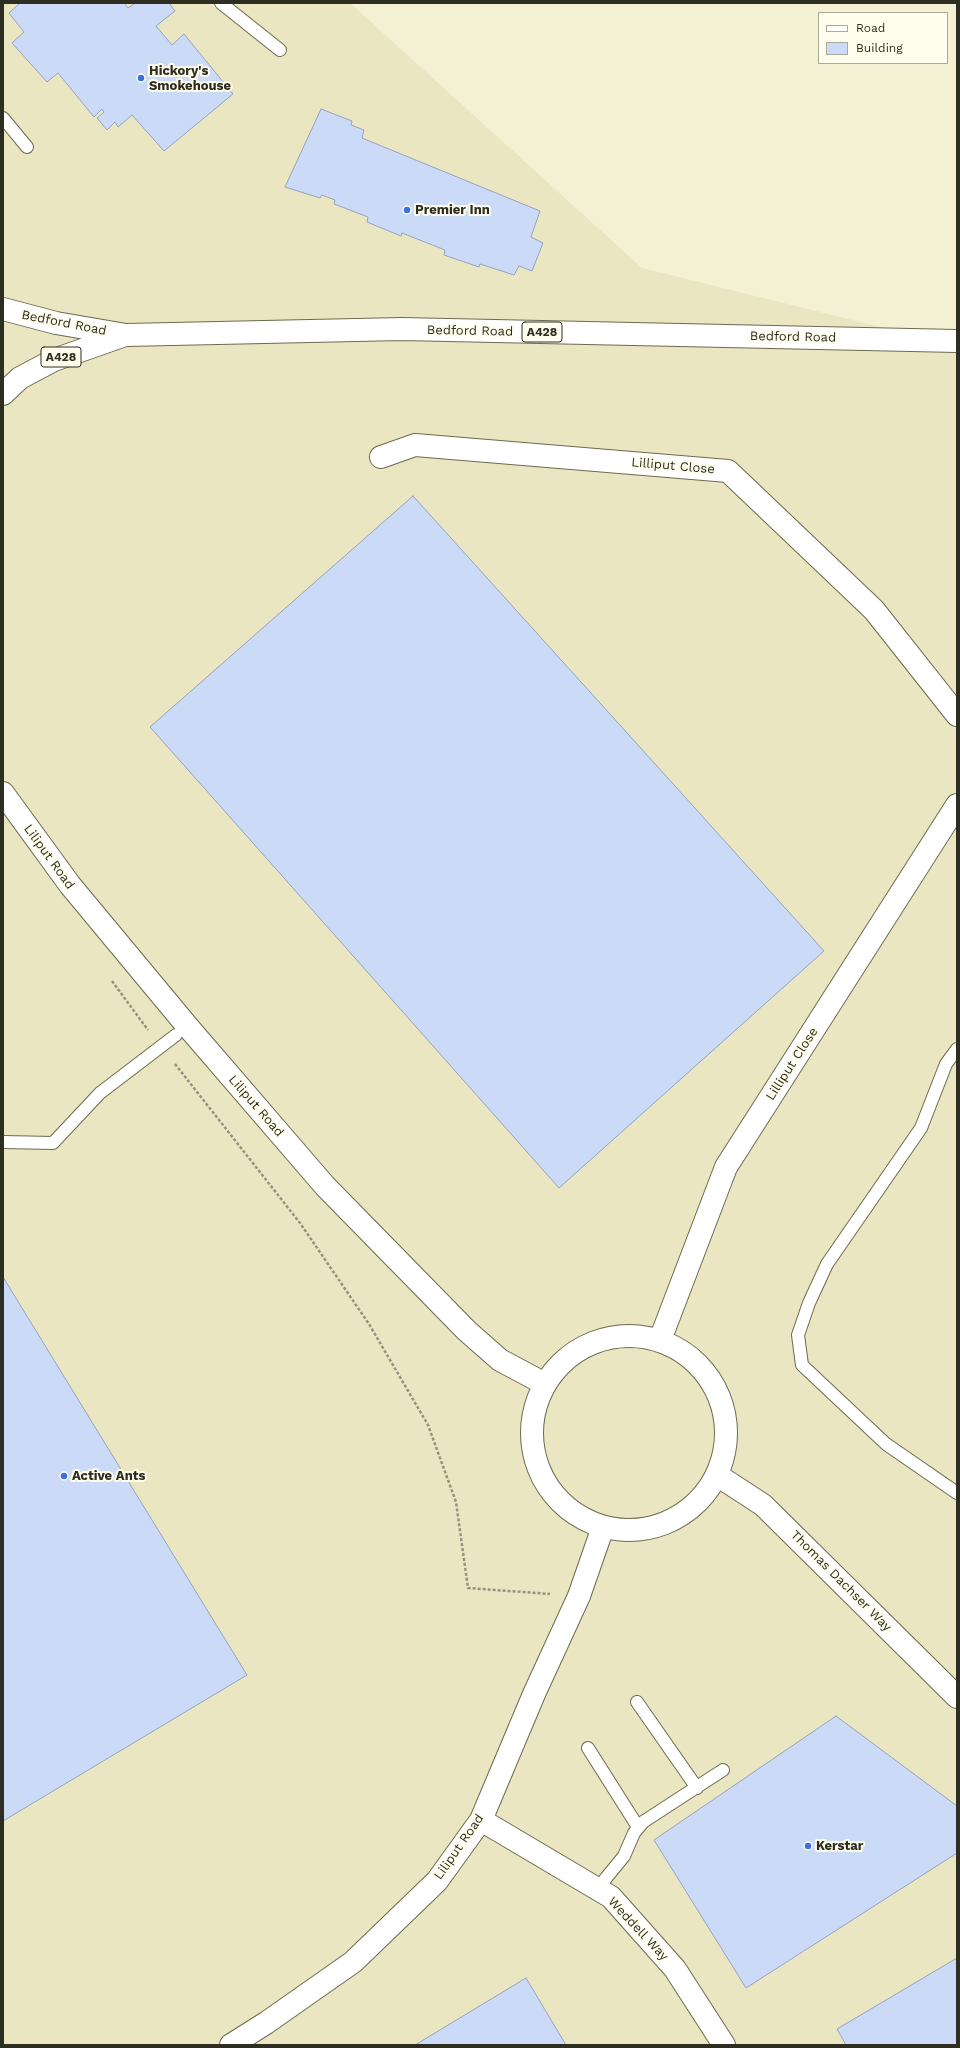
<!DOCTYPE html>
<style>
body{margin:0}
#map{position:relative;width:960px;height:2048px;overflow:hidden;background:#f3f0d3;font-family:"Work Sans",sans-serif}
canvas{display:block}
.frame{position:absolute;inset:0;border:4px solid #2e2d22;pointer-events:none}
.legend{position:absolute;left:818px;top:12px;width:130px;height:52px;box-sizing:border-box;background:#fffdeb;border:1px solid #abaa9b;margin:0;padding:5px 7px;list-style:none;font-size:12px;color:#2e2d22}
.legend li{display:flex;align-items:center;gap:8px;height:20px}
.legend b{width:20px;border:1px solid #abaa9b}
</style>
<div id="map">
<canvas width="960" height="2048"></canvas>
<div class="frame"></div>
<ul class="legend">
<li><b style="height:5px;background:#fff"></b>Road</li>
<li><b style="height:11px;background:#cbdaf6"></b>Building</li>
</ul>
</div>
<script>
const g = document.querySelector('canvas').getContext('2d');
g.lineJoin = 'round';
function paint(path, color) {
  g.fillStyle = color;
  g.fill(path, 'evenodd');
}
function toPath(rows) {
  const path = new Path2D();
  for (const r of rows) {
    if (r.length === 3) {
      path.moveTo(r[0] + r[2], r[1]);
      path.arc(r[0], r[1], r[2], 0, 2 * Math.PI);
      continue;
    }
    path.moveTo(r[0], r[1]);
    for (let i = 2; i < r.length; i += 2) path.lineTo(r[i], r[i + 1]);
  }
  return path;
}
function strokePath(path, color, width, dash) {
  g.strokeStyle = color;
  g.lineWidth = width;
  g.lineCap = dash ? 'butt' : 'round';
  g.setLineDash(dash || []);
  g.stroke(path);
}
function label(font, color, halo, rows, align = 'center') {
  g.font = font + ' "Work Sans",sans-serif';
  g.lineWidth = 4;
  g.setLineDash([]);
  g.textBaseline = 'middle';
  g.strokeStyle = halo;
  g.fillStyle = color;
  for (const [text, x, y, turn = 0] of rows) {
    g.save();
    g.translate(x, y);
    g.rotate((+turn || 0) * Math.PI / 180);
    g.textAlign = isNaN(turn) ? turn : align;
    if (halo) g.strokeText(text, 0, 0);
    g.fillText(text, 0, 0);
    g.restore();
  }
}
paint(toPath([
 [3,3,350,3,642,268,957,346,957,2045,3,2045]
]), '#eae6c2');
const building = toPath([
 [20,3,124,3,128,8,135,3,169,3,175,11,156,26,172,45,184,34,233,94,164,151,132,115,118,127,115,122,107,130,97,118,104,112,102,109,94,117,58,73,47,82,12,43,24,32,9,13,20,3],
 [321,109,352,121,351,125,364,130,362,138,540,211,531,237,543,243,532,271,519,266,514,275,480,264,479,267,444,255,445,250,402,233,401,236,367,222,368,217,334,204,335,200,322,195,320,198,285,187,321,109],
 [413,496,824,951,559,1188,150,727,413,496],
 [3,1277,247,1675,3,1821,3,1277],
 [836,1716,957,1806,957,1853,746,1988,654,1840,836,1716],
 [957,1958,957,2045,846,2045,837,2029,957,1958],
 [526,1978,566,2045,415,2045,526,1978]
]);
paint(building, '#cbdaf6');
strokePath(building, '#97a4bd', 1);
const service = toPath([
 [221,3,280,50],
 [3,118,27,147],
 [957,1049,946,1064,921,1128,827,1264,809,1303,798,1335,802,1365,886,1444,957,1493],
 [3,1142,53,1143,100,1093,176,1035],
 [637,1702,697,1788],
 [588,1748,638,1827],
 [597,1889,624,1856,634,1833,643,1822,723,1770]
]);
const minor = toPath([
 [381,457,415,445,728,471,874,610,957,715],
 [3,793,70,885,188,1027,325,1186,467,1331,500,1360,545,1384],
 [629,1433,97],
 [660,1340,726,1167,957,805],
 [717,1475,763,1505,957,1697],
 [481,1820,611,1897,675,1969,724,2045],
 [231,2045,266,2023,353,1962,437,1881,481,1820,534,1694,579,1596,603,1527]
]);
const trunk = toPath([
 [3,309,56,323,126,335,402,329,957,341],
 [3,394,20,378,54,360,125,335]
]);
strokePath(service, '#6d6a50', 14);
strokePath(minor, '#6d6a50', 24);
strokePath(trunk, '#6d6a50', 24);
strokePath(toPath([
 [112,981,148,1030],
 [175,1064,300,1223,369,1324,428,1425,456,1502,468,1588,550,1594]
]), '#95937f', 2.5, [3, 2]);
strokePath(service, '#fff', 12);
strokePath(minor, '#fff', 22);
strokePath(trunk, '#fff', 22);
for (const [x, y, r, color] of [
 [141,78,4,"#3d70e0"],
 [407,210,4,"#3d70e0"],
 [64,1476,4,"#3d70e0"],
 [808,1846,4,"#3d70e0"]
]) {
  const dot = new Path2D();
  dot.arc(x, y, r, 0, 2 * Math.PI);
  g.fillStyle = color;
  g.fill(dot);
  strokePath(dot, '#fffdeb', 1.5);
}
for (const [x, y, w] of [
 [542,332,40],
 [61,357,40]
]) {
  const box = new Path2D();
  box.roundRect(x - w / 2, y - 10, w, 20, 3);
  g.fillStyle = '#fffdeb';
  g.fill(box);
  strokePath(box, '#2e2d22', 1);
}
label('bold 12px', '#2e2d22', null, [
 ["A428",542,332],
 ["A428",61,357]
]);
label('bold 13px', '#2e2d22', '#fffdeb', [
 ["Hickory's",149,71],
 ["Smokehouse",149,86],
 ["Premier Inn",415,210],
 ["Active Ants",72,1476],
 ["Kerstar",816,1846]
], 'left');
label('13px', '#2e2d22', '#fffdeb', [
 ["Bedford Road",64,323,11],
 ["Bedford Road",470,331,1],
 ["Bedford Road",793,337,1],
 ["Lilliput Close",673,466,5],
 ["Liliput Road",49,857,54],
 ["Lilliput Close",792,1064,-57],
 ["Liliput Road",256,1106,49],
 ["Thomas Dachser Way",841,1581,45],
 ["Liliput Road",459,1847,-55],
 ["Weddell Way",638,1929,47]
]);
</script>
